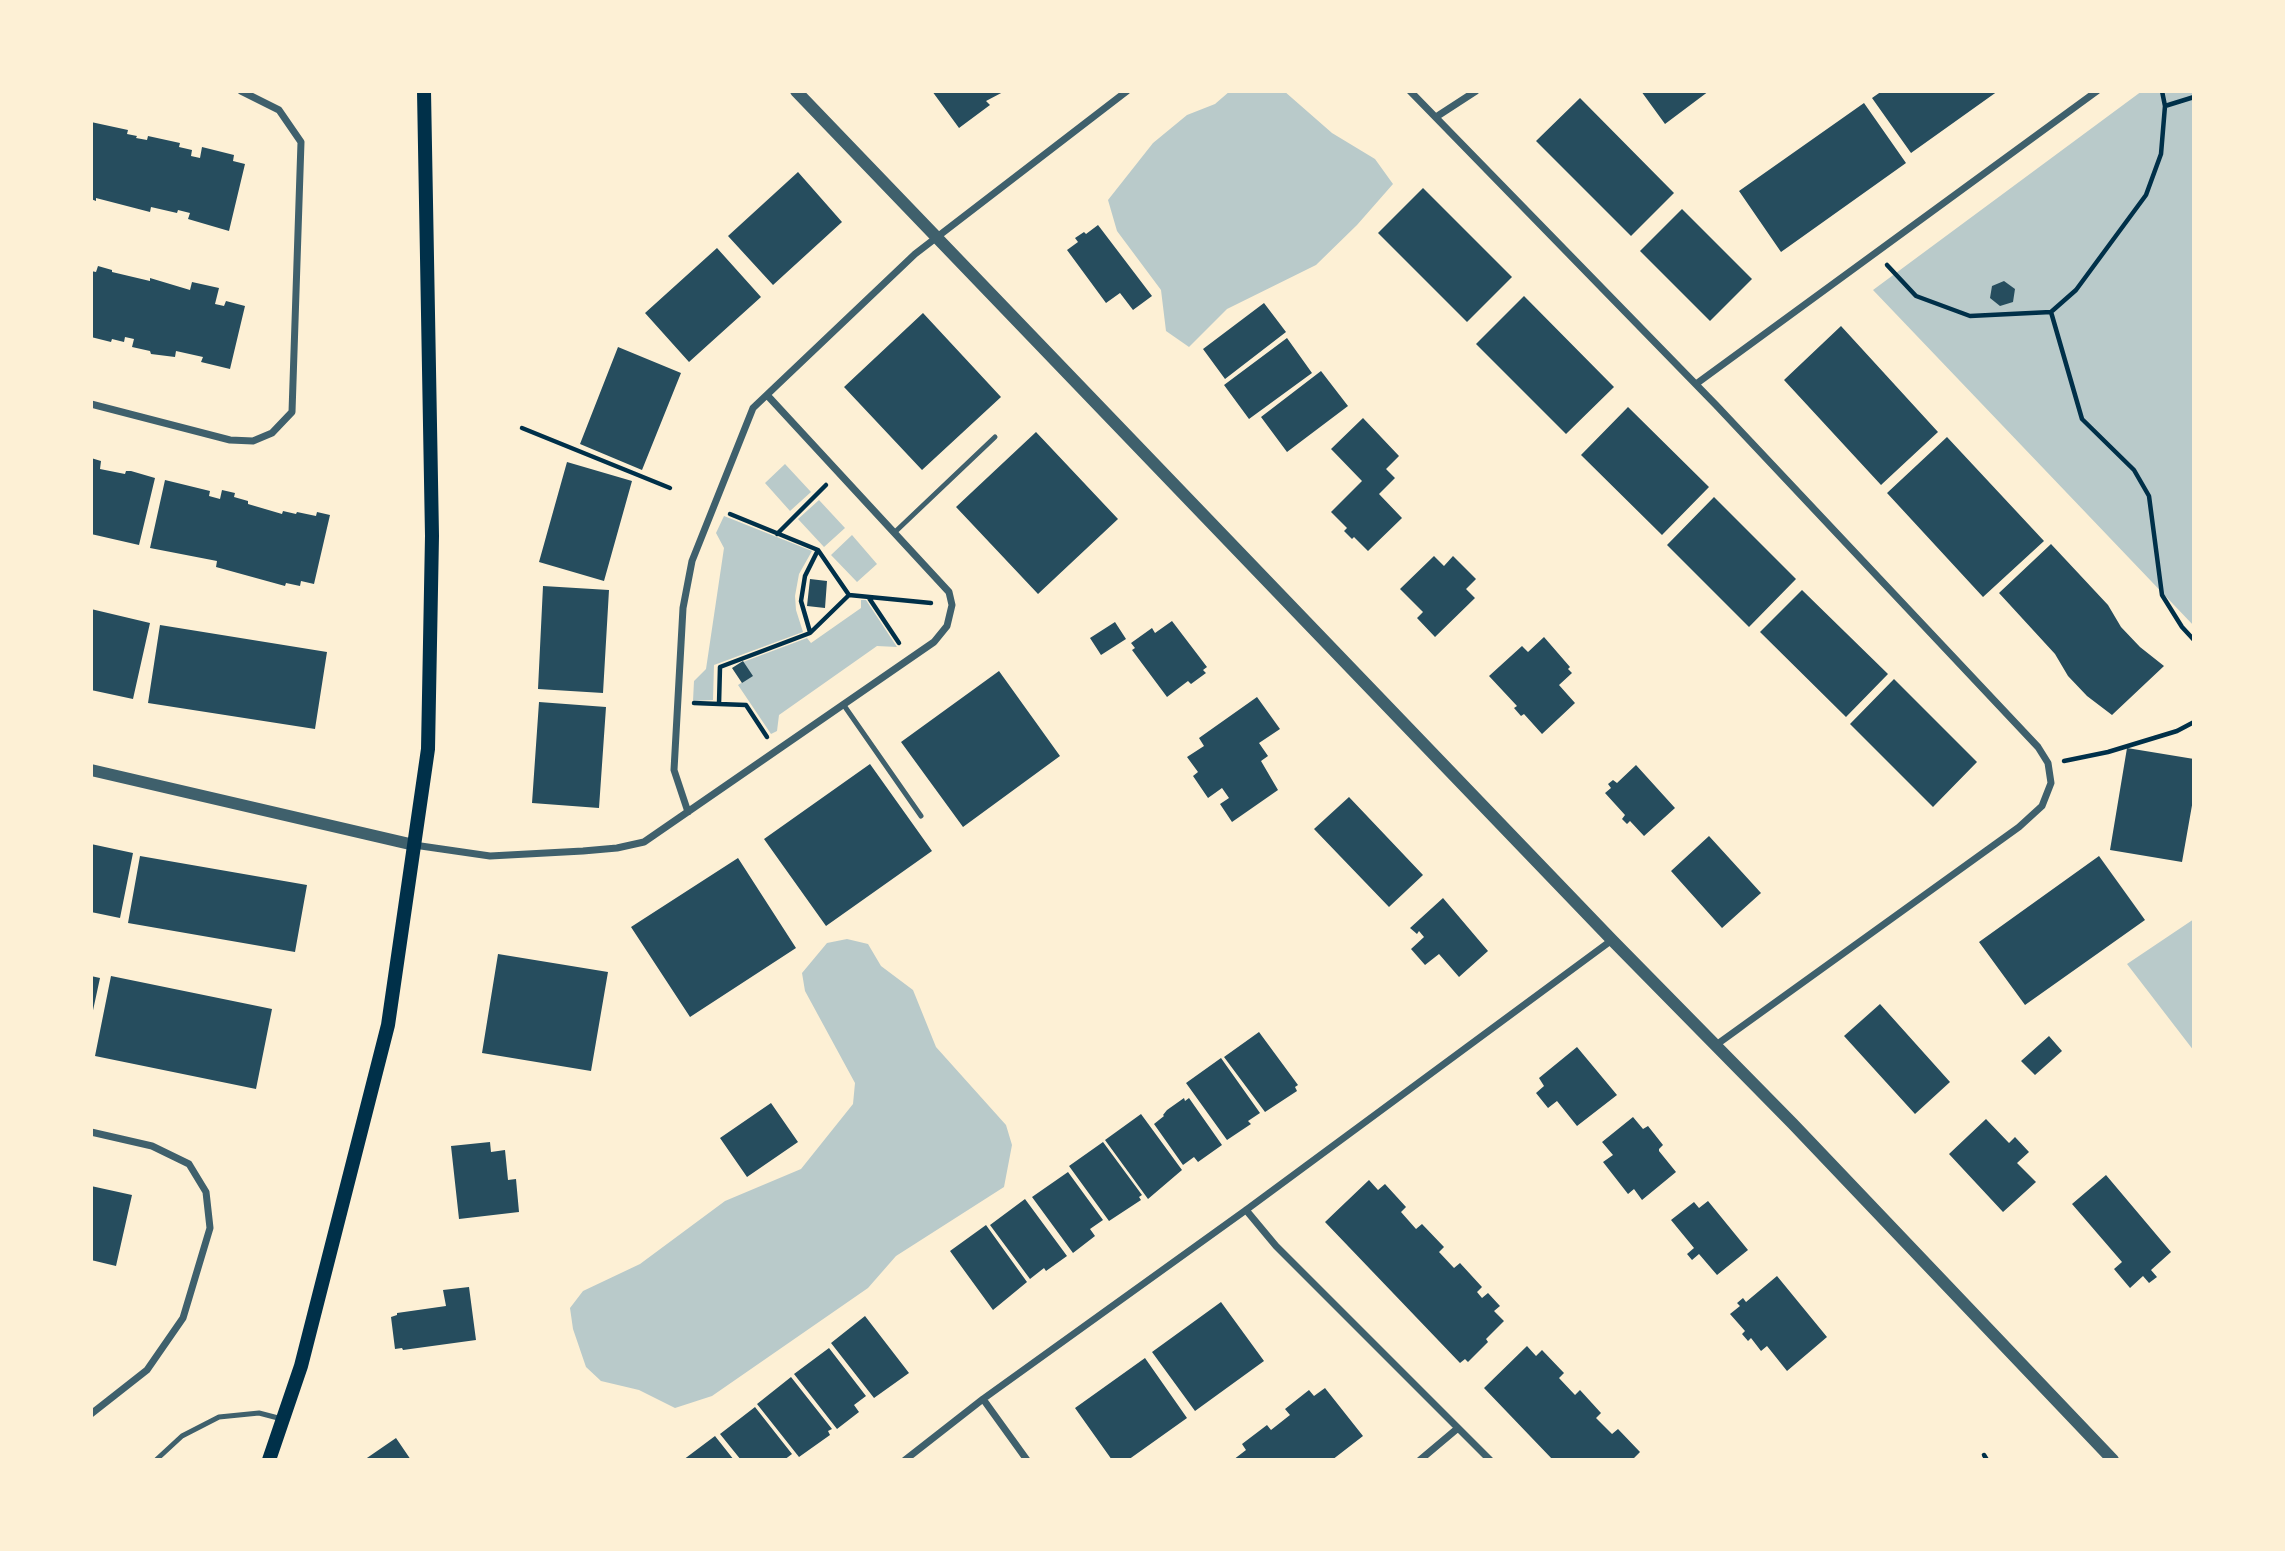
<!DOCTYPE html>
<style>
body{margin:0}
#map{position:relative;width:2285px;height:1551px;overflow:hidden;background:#fdf0d5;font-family:"Noto Serif",serif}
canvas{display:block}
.frame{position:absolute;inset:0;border:93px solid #fdf0d5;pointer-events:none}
</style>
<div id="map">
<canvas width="2285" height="1551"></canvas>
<div class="frame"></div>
</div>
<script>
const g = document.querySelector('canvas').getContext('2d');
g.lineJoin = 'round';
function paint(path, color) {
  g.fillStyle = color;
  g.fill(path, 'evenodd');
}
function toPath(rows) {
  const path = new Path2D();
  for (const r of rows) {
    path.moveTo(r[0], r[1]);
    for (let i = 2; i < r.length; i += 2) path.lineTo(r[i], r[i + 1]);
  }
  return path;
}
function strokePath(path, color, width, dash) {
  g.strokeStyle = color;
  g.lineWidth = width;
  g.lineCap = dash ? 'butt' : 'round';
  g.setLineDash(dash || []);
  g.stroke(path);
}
paint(toPath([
 [1230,91,1284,91,1332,133,1375,159,1393,184,1357,225,1316,265,1227,309,1189,347,1166,331,1161,290,1117,231,1108,200,1153,143,1187,115,1215,104],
 [2142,91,2194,91,2194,626,1873,290],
 [785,464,811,492,790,511,765,483],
 [819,500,845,528,824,547,798,519],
 [724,516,812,551,799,574,795,596,796,610,803,632,714,665,713,700,693,701,694,681,706,669,724,548,716,533],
 [852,535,877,564,857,582,831,555],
 [861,600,866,600,897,647,877,646,779,715,777,731,771,734,738,685,752,676,743,662,807,638,811,643,861,608],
 [2194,919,2194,1051,2127,964],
 [847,939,868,944,881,966,913,990,936,1047,1006,1125,1012,1145,1004,1187,896,1256,868,1288,712,1396,675,1408,639,1390,601,1381,586,1367,573,1329,570,1308,583,1291,640,1264,725,1201,801,1169,853,1104,855,1083,805,991,802,973,827,943]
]), '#b9caca');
paint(toPath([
 [932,91,1005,91,986,101,990,105,959,128],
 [1641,91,1709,91,1665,124],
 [1882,91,1998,91,1911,153,1872,98],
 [1580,98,1674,193,1631,236,1536,141],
 [1864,103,1906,163,1781,252,1739,191],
 [91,122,128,130,127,134,137,136,136,138,147,140,148,136,180,143,179,147,192,150,191,156,200,158,202,147,234,155,233,161,245,164,229,231,188,219,190,213,178,210,177,213,151,207,150,212,96,198,96,201,91,199],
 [798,172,842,222,773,285,728,236],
 [1423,188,1512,277,1467,322,1378,233],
 [1682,209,1752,279,1710,321,1640,251],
 [1098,225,1152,296,1133,310,1120,293,1106,303,1067,250,1078,242,1075,238,1084,232,1086,234],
 [717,248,761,297,689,362,645,313],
 [98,266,112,270,112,272,150,281,150,278,190,290,192,282,219,288,215,304,224,306,226,301,245,306,230,369,201,362,203,357,176,351,175,357,151,354,150,351,132,347,134,339,125,337,124,342,112,339,111,342,91,337,91,271,96,272],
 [2004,281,2015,289,2013,302,2000,306,1990,298,1992,286],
 [1524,296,1614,387,1566,434,1476,344],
 [1264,303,1286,332,1225,379,1203,349],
 [923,313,1001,397,922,470,844,387],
 [1841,326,1938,432,1881,485,1784,380],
 [1287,338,1312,373,1249,419,1224,385],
 [618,347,681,373,642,470,580,444],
 [1321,371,1348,406,1287,452,1261,417],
 [1628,407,1709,487,1662,535,1581,455],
 [1363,418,1399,456,1386,469,1395,478,1379,494,1402,518,1368,551,1354,537,1352,539,1344,531,1347,528,1331,512,1362,481,1331,449],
 [1036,432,1118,519,1038,594,956,507],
 [1947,437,2044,541,1983,597,1887,493],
 [91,458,101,461,100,469,125,474,126,471,131,471,155,478,139,545,91,534],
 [567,462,632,481,604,581,539,562],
 [165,480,210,491,209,496,220,499,222,490,235,493,234,497,248,501,248,504,282,514,283,511,296,514,297,512,316,516,317,512,330,515,314,584,301,581,300,586,286,583,285,586,216,567,217,561,150,548],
 [1714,497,1796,579,1749,627,1667,545],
 [2051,544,2108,605,2121,627,2140,647,2164,666,2112,715,2087,696,2068,676,2055,654,1999,593],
 [1434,556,1444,566,1453,556,1476,579,1466,589,1475,598,1435,637,1417,618,1423,612,1400,589],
 [810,579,827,581,825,608,807,606],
 [543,586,609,590,603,693,538,689],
 [1802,590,1888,674,1846,717,1760,632],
 [91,609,150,623,133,699,91,690],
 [1172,621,1207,667,1203,670,1206,673,1191,684,1188,681,1167,697,1132,650,1135,648,1131,643,1152,628,1155,633],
 [1115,622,1126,639,1101,655,1090,638],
 [160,625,327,652,315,729,148,703],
 [1544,637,1570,667,1568,669,1572,673,1559,685,1575,703,1542,734,1524,714,1521,716,1514,708,1517,706,1489,676,1522,646,1528,652],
 [743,661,753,676,742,683,732,668],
 [999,671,1060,756,963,827,901,742],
 [1894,679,1977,762,1933,807,1850,724],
 [1257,697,1280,729,1259,743,1268,756,1261,761,1278,790,1232,822,1220,804,1229,798,1222,788,1208,798,1193,776,1198,772,1187,757,1204,746,1199,738],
 [539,702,606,707,599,808,532,803],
 [2127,748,2194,759,2194,794,2182,862,2110,850],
 [870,764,932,851,826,926,764,839],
 [1636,765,1675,808,1644,836,1630,821,1627,824,1622,819,1625,815,1605,793,1611,788,1608,784,1613,780,1617,783],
 [1349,797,1423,875,1389,907,1314,829],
 [1709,836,1761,893,1722,928,1671,871],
 [91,844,133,853,120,918,91,912],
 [140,856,307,885,295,952,128,923],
 [2099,856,2145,920,2025,1005,1979,942],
 [738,858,796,948,690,1017,631,927],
 [1443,898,1488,951,1459,977,1439,954,1425,965,1411,949,1424,937,1419,931,1417,934,1410,928],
 [498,954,608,972,591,1071,482,1053],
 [91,976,100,978,92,1015,91,1015],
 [111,976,272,1009,256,1089,95,1056],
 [1880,1004,1950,1082,1915,1114,1844,1036],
 [1259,1032,1298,1085,1295,1087,1297,1091,1265,1112,1224,1057],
 [2049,1036,2062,1051,2035,1075,2021,1061],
 [1577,1047,1617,1095,1577,1126,1557,1101,1548,1108,1536,1093,1544,1086,1539,1078],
 [1221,1058,1260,1113,1248,1121,1251,1124,1227,1140,1186,1083],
 [1184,1098,1185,1101,1189,1098,1222,1145,1198,1162,1194,1157,1183,1165,1154,1124,1164,1116,1163,1115,1167,1110],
 [771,1103,798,1142,747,1177,720,1138],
 [1141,1114,1182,1170,1148,1199,1105,1140],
 [1633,1117,1643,1129,1648,1126,1663,1145,1659,1149,1659,1151,1676,1172,1642,1200,1634,1189,1628,1194,1603,1162,1613,1155,1602,1142],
 [1986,1119,2009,1143,2015,1137,2029,1152,2017,1163,2036,1182,2003,1212,1949,1154],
 [490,1142,491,1152,505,1150,508,1180,516,1179,519,1212,459,1219,451,1146],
 [1103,1142,1142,1195,1139,1197,1141,1200,1109,1221,1069,1166],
 [1068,1172,1103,1220,1090,1229,1095,1236,1073,1253,1032,1197],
 [2106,1175,2171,1252,2151,1270,2157,1277,2149,1283,2143,1276,2130,1288,2114,1269,2122,1262,2072,1204],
 [1369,1180,1378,1190,1385,1184,1406,1207,1401,1212,1416,1229,1422,1224,1444,1247,1439,1252,1454,1268,1460,1263,1482,1287,1477,1292,1482,1298,1488,1293,1500,1306,1494,1311,1504,1321,1486,1339,1488,1342,1468,1362,1465,1359,1460,1363,1325,1222],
 [91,1186,132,1195,116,1266,91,1260],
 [1025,1199,1067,1256,1046,1271,1044,1268,1030,1279,990,1225],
 [1708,1201,1748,1250,1717,1275,1699,1254,1692,1260,1687,1254,1694,1248,1671,1220,1694,1202,1699,1208],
 [986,1225,1027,1282,993,1310,950,1251],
 [1777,1276,1827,1337,1787,1371,1767,1346,1761,1351,1751,1338,1748,1341,1742,1334,1745,1331,1730,1314,1740,1306,1737,1303,1743,1298,1746,1302],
 [469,1287,476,1340,403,1350,402,1348,395,1349,391,1317,397,1315,397,1313,446,1306,443,1290],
 [1221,1302,1264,1361,1195,1411,1152,1352],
 [865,1316,909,1373,874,1398,831,1343],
 [1527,1346,1536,1356,1542,1350,1564,1373,1559,1378,1575,1395,1580,1390,1601,1413,1596,1418,1612,1434,1618,1429,1640,1452,1634,1458,1637,1460,1553,1460,1484,1388],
 [829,1348,866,1396,854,1405,859,1412,837,1429,794,1374],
 [1145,1358,1187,1418,1128,1460,1112,1460,1075,1408],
 [791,1377,832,1429,828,1431,830,1435,799,1457,757,1404],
 [1325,1388,1363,1436,1332,1460,1233,1460,1246,1450,1242,1444,1267,1425,1271,1430,1290,1415,1285,1409,1309,1390,1314,1396],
 [755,1407,792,1454,784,1460,741,1460,720,1434],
 [715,1436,734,1460,683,1460],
 [396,1438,411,1460,364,1460]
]), '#264d5e');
strokePath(toPath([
 [2165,106,2194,97],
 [1887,265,1916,296,1970,316,2051,312,2076,290,2146,195,2161,154,2165,106,2162,91],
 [2051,312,2082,419,2134,470,2149,496,2162,595,2182,627,2194,640],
 [522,428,670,488],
 [777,534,826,485],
 [849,595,931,603],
 [869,598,899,643],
 [810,632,801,601,805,576,818,550],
 [694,703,719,704,720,667,810,633,849,595,818,550,730,514],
 [719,704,746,705,767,737],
 [2064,761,2108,752,2177,731,2194,722],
 [1984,1455,1987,1460]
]), '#003049', 4.5);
strokePath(toPath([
 [895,532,995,437],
 [843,704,921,816],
 [156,1460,182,1436,219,1417,259,1413,282,1419]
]), '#3f606c', 5);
strokePath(toPath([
 [1410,91,1716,405,2038,747,2048,763,2051,783,2042,806,2019,827,1716,1045],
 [1436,117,1476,91],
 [1696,384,2097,91],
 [91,404,230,440,253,441,272,433,292,412,301,142,279,110,241,91],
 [688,812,674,770,683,608,692,561,753,408,915,254,1127,91],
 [414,845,490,856,583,851,617,848,644,842,934,642,947,626,952,605,949,592,767,395],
 [91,1132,152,1146,189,1164,206,1192,210,1228,183,1318,147,1370,91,1414],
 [1246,1210,1276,1246,1458,1428,1420,1460],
 [983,1399,1027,1460],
 [1458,1428,1490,1460],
 [905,1460,983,1399,1246,1210,1612,940]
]), '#3f606c', 7);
strokePath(toPath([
 [796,91,1612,940,1793,1124,2113,1460],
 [91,770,414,845]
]), '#3f606c', 12);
strokePath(toPath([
 [269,1460,301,1366,388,1025,428,749,432,536,424,91]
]), '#003049', 14);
</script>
